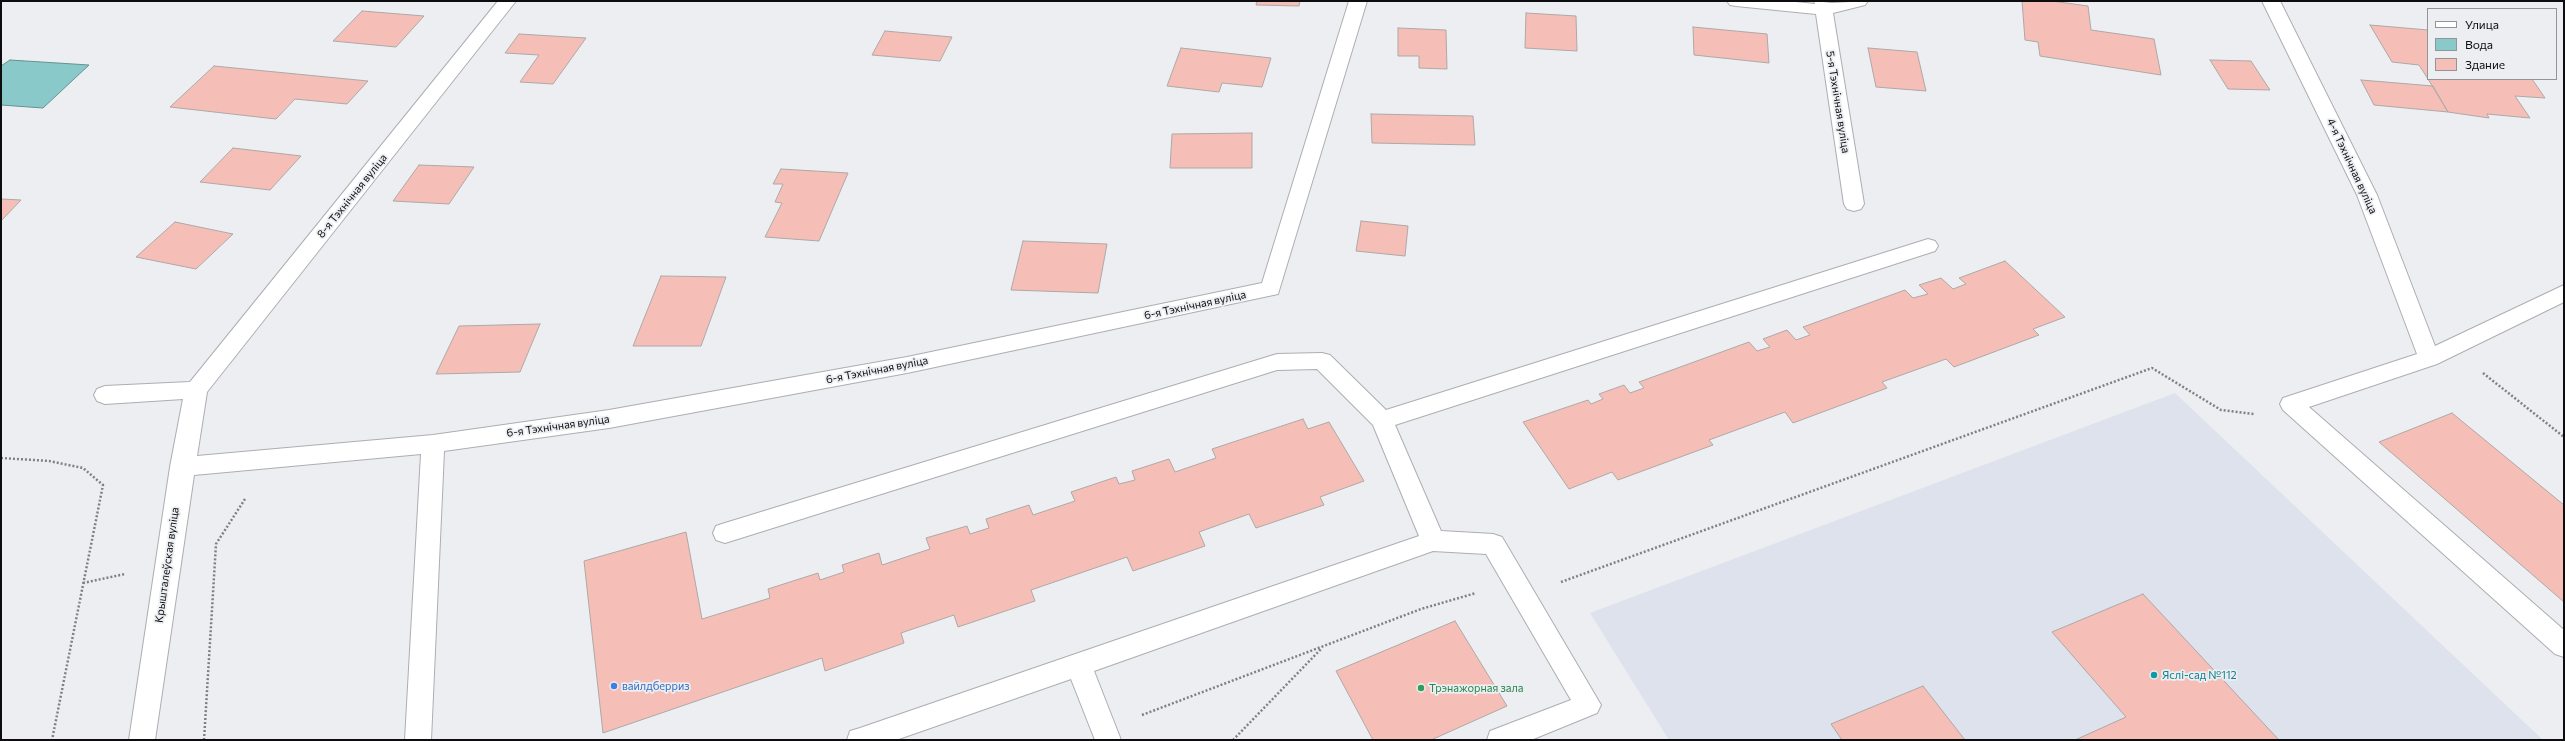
<!DOCTYPE html>
<meta charset="utf-8">
<style>
body{margin:0}
#map{position:relative;width:2565px;height:741px;overflow:hidden;background:#eceef2;font-family:Commissioner,sans-serif}
canvas{display:block}
.frame{position:absolute;inset:0;border:2px solid #0d0d0f;pointer-events:none}
.legend{position:absolute;left:2427px;top:8px;width:130px;height:72px;box-sizing:border-box;background:#eceef2;border:1px solid #939497;margin:0;padding:5px 7px;list-style:none;font-size:12px;color:#0d0d0f}
.legend li{display:flex;align-items:center;gap:8px;height:20px}
.legend b{width:20px;border:1px solid #939497}
</style>
<div id="map">
<canvas width="2565" height="741"></canvas>
<div class="frame"></div>
<ul class="legend">
<li><b style="height:5px;background:#fff"></b>Улица</li>
<li><b style="height:11px;background:#8ac9c9"></b>Вода</li>
<li><b style="height:11px;background:#f5bfb7"></b>Здание</li>
</ul>
</div>
<script>
const g = document.querySelector('canvas').getContext('2d');
g.lineJoin = 'round';
function paint(path, color) {
  g.fillStyle = color;
  g.fill(path, 'evenodd');
}
function toPath(rows) {
  const path = new Path2D();
  for (const r of rows) {
    path.moveTo(r[0], r[1]);
    for (let i = 2; i < r.length; i += 2) path.lineTo(r[i], r[i + 1]);
  }
  return path;
}
function strokePath(path, color, width, dash) {
  g.strokeStyle = color;
  g.lineWidth = width;
  g.lineCap = dash ? 'butt' : 'round';
  g.setLineDash(dash || []);
  g.stroke(path);
}
function label(font, color, halo, rows, align = 'center') {
  g.font = font + ' Commissioner,sans-serif';
  g.lineWidth = 3.5;
  g.setLineDash([]);
  g.textBaseline = 'middle';
  g.strokeStyle = halo;
  g.fillStyle = color;
  for (const [text, x, y, turn = 0] of rows) {
    g.save();
    g.translate(x, y);
    g.rotate((+turn || 0) * Math.PI / 180);
    g.textAlign = isNaN(turn) ? turn : align;
    if (halo) g.strokeText(text, 0, 0);
    g.fillText(text, 0, 0);
    g.restore();
  }
}
paint(toPath([
 [2175,393,2543,740,1669,740,1590,613]
]), '#dde2ec');
const water = toPath([
 [10,60,89,65,43,108,1,105,1,66,10,60]
]);
paint(water, '#8ac9c9');
strokePath(water, '#649191', 1);
const building = toPath([
 [1257,1,1300,1,1299,6,1256,5,1257,1],
 [2022,1,2052,1,2088,6,2091,30,2154,39,2161,75,2040,56,2038,42,2025,40,2022,1],
 [362,11,424,16,396,47,333,41,362,11],
 [1526,13,1576,16,1577,51,1525,48,1526,13],
 [2370,25,2428,30,2428,79,2419,65,2392,62,2370,25],
 [1693,27,1767,34,1769,63,1694,55,1693,27],
 [1398,28,1446,30,1447,69,1419,68,1419,56,1398,56,1398,28],
 [885,31,952,37,940,61,872,55,885,31],
 [519,34,586,38,553,84,520,82,539,55,505,53,519,34],
 [1181,48,1271,58,1262,87,1222,83,1219,92,1167,86,1181,48],
 [1868,48,1917,52,1926,91,1876,87,1868,48],
 [2210,60,2251,61,2270,90,2228,89,2210,60],
 [214,66,368,81,347,104,295,99,276,119,170,107,214,66],
 [2428,79,2532,79,2545,98,2515,96,2530,118,2487,114,2489,118,2448,112,2428,79],
 [2361,80,2433,86,2448,112,2374,105,2361,80],
 [1371,114,1473,116,1475,145,1372,143,1371,114],
 [1252,133,1252,168,1170,168,1172,134,1252,133],
 [233,148,301,156,270,190,200,182,233,148],
 [419,165,474,167,449,204,393,201,419,165],
 [781,169,848,173,819,241,765,237,782,203,775,202,783,184,773,184,781,169],
 [1,199,21,200,1,221,1,199],
 [1361,221,1408,226,1405,256,1356,251,1361,221],
 [175,222,233,234,196,269,136,257,175,222],
 [1023,241,1107,244,1098,293,1011,290,1023,241],
 [2005,261,2065,317,2033,329,2039,335,1954,367,1946,359,1882,382,1887,388,1793,423,1785,412,1709,440,1713,445,1618,480,1612,472,1569,489,1523,422,1588,400,1591,404,1603,399,1599,394,1624,385,1630,393,1644,388,1639,382,1749,342,1757,351,1770,347,1763,339,1787,330,1796,340,1810,335,1803,327,1905,290,1913,298,1928,294,1919,285,1941,278,1953,289,1966,284,1959,278,2005,261],
 [661,276,726,277,701,346,633,346,661,276],
 [540,324,520,372,436,374,459,326,540,324],
 [2452,413,2564,505,2564,602,2379,442,2452,413],
 [1303,419,1308,429,1329,422,1364,481,1320,497,1324,505,1256,528,1249,514,1199,532,1205,546,1133,571,1127,557,1031,590,1035,601,958,627,954,615,901,633,904,643,825,671,822,658,603,733,584,561,686,532,702,619,770,598,768,589,818,573,820,580,844,572,842,565,879,553,882,565,930,549,926,538,967,526,970,534,989,528,986,519,1029,505,1033,515,1075,501,1071,492,1116,477,1119,484,1135,480,1132,471,1169,459,1175,472,1216,458,1212,449,1303,419],
 [2143,594,2279,740,2075,740,2126,717,2052,632,2143,594],
 [1455,621,1507,706,1431,740,1373,740,1336,671,1455,621],
 [1923,686,1965,740,1842,740,1831,724,1923,686]
]);
paint(building, '#f5bfb7');
strokePath(building, '#ada8a7', 1);
const minor = toPath([
 [498,1,516,1,207,392,197,456,433,435,609,410,907,357,1262,283,1349,1,1367,1,1278,294,907,373,609,428,444,451,431,740,405,740,421,454,194,475,155,740,129,740,170,467,183,399,105,404,97,401,94,395,97,389,105,386,190,382,498,1],
 [1727,1,1786,1,1815,4,1814,1,1832,3,1868,1,1865,5,1833,13,1864,204,1861,209,1854,211,1847,209,1844,204,1816,14,1736,6,1730,5,1727,1],
 [2262,1,2280,1,2377,195,2435,346,2564,285,2564,302,2437,364,2309,407,2564,630,2564,657,2555,654,2283,410,2280,404,2283,398,2417,354,2357,195,2262,1],
 [1928,239,1935,241,1938,246,1935,251,1395,425,1441,531,1493,534,1502,537,1601,705,1597,713,1531,740,1487,740,1490,731,1571,700,1486,554,1433,551,1094,671,1121,740,1095,740,1071,679,896,740,847,740,850,731,860,728,1419,536,1373,425,1317,369,1277,370,725,543,716,540,713,533,716,526,725,523,1277,354,1322,353,1330,355,1386,410,1928,239]
]);
strokePath(minor, '#acaeb1', 2);
strokePath(toPath([
 [2483,373,2564,437],
 [1,458,49,461,83,468,103,485,52,740],
 [1561,582,2152,368,2221,410,2254,414],
 [83,583,125,574],
 [1142,715,1421,609,1476,593],
 [204,740,216,544,245,499],
 [1233,740,1321,649]
]), '#7f8083', 2.5, [2, 2]);
paint(minor, '#fff');
for (const [x, y, r, color] of [
 [2154,675,4,"#0f9aa8"],
 [614,686,4,"#3f7fe0"],
 [1421,688,4,"#2e9e5b"]
]) {
  const dot = new Path2D();
  dot.arc(x, y, r, 0, 2 * Math.PI);
  g.fillStyle = color;
  g.fill(dot);
  strokePath(dot, '#eceef2', 1.5);
}
label('11px', '#0d0d0f', '#eceef2', [
 ["5-я Тэхнічная вуліца",1838,102,81],
 ["4-я Тэхнічная вуліца",2352,166,65],
 ["8-я Тэхнічная вуліца",352,196,-51],
 ["6-я Тэхнічная вуліца",1195,305,-12],
 ["6-я Тэхнічная вуліца",877,370,-11],
 ["6-я Тэхнічная вуліца",558,426,-8],
 ["Крышталеўская вуліца",167,565,-82]
]);
label('11px', '#0d838f', '#eceef2', [
 ["Яслі-сад №112",2162,675]
], 'left');
label('11px', '#366cbe', '#eceef2', [
 ["вайлдберриз",622,686]
], 'left');
label('11px', '#27864d', '#eceef2', [
 ["Трэнажорная зала",1429,688]
], 'left');
</script>
